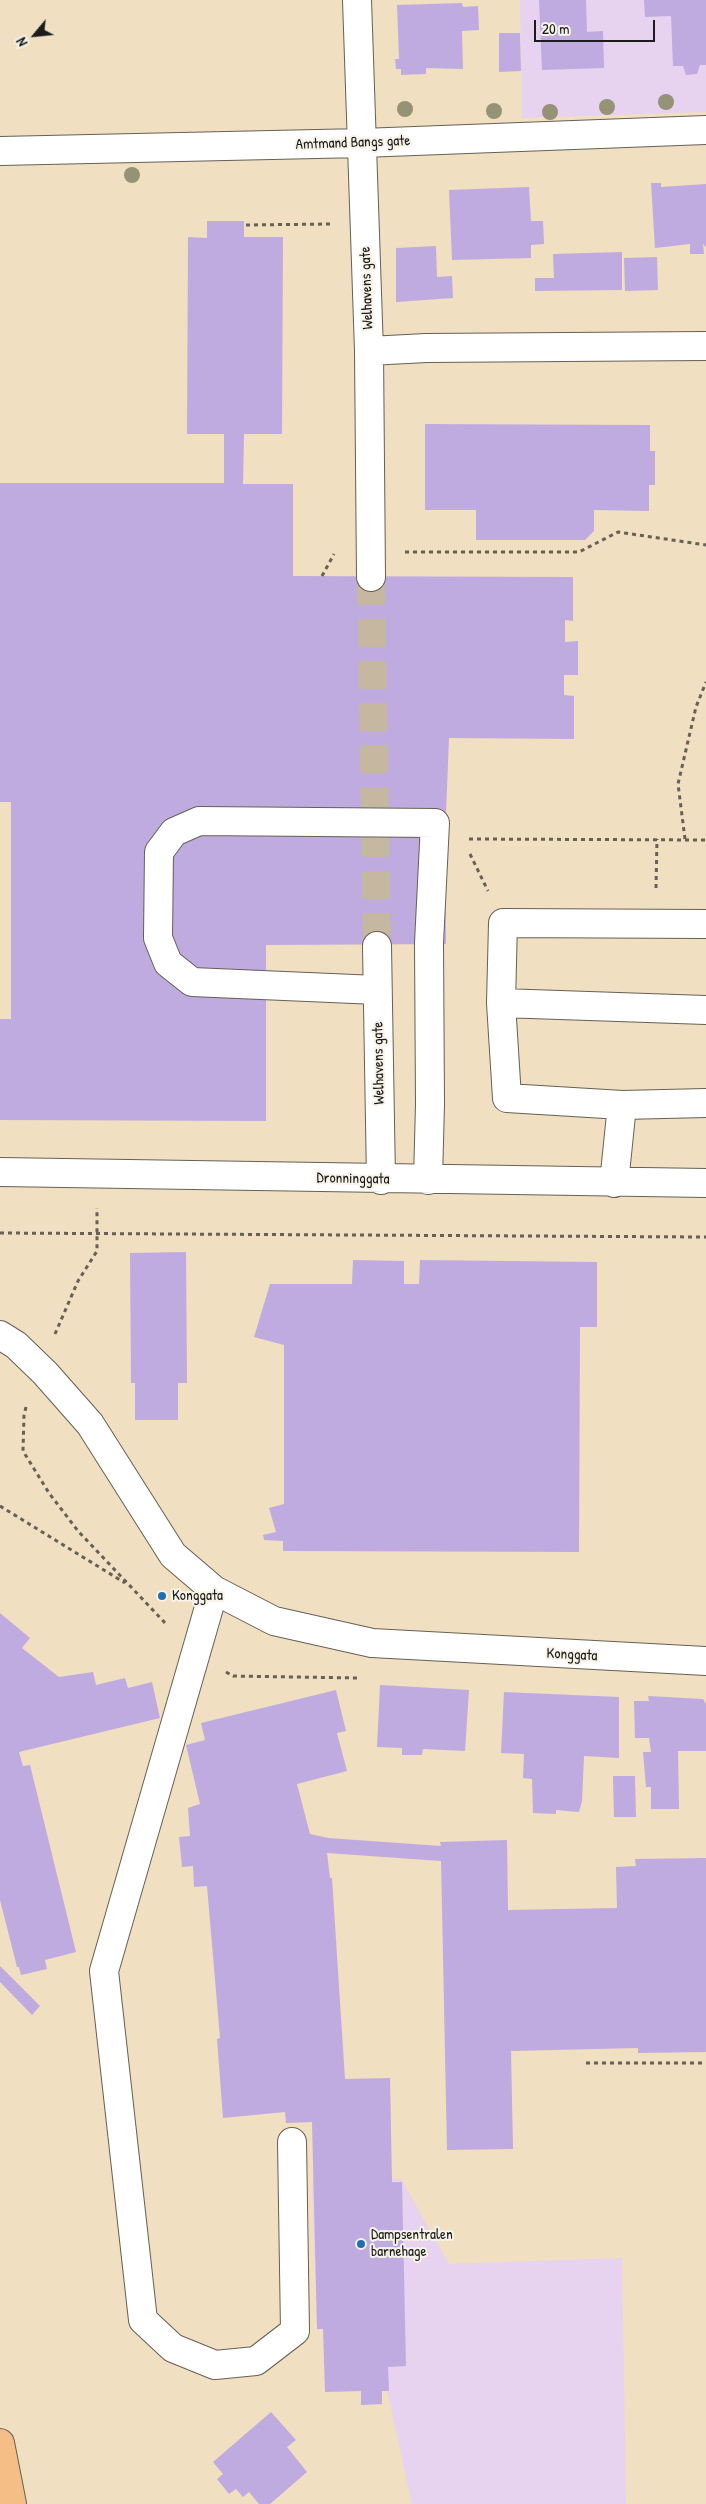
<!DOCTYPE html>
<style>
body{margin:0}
#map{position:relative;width:706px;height:2504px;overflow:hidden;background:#f0dfc1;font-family:"Patrick Hand",sans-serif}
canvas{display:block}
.north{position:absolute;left:10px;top:10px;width:50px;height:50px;-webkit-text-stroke:4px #f7f3e8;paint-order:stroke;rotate:242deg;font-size:14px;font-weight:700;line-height:20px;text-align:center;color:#1c1c1c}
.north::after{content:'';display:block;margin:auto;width:18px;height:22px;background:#1c1c1c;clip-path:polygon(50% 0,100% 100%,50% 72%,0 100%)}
.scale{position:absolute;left:534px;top:20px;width:121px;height:22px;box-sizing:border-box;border:2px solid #1c1c1c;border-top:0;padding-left:6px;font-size:15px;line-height:18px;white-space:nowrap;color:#1c1c1c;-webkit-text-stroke:4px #f7f3e8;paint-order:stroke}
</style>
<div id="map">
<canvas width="706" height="2504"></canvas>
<div class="north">N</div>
<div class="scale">20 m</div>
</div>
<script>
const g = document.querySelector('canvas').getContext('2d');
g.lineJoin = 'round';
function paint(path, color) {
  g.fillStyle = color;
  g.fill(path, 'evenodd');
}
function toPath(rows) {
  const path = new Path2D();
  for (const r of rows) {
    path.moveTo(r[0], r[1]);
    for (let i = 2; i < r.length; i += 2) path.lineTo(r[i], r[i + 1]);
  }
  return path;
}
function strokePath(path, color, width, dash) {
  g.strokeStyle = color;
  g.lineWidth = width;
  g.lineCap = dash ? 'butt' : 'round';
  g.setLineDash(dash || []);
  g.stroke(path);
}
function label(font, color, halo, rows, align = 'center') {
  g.font = font + ' "Patrick Hand",sans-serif';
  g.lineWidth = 4;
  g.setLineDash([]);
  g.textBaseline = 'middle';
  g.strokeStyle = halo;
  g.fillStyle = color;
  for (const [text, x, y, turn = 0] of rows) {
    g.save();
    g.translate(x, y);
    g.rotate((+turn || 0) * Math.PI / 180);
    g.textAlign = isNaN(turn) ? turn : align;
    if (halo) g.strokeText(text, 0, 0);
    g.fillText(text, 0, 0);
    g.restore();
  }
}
paint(toPath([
 [520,0,706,0,706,112,522,118],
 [401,2179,449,2264,622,2258,626,2504,412,2504,387,2390,331,2329,317,2330,312,2183]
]), '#e7d2ef');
paint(toPath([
 [539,0,586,0,587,32,603,31,604,68,542,70],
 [644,0,706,0,706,65,700,65,697,74,686,75,683,66,673,66,671,16,645,17],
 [462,3,463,7,478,6,479,30,462,31,463,69,426,68,426,74,401,75,401,69,396,69,395,59,399,59,397,5],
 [499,33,520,33,521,71,499,72],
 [651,183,661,183,661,187,706,184,706,247,703,244,704,254,690,254,690,244,655,248],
 [529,187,531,221,543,221,544,244,531,245,531,258,452,260,449,190],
 [207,221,244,221,244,237,283,237,282,434,244,434,243,484,293,484,293,576,573,577,573,621,565,620,565,642,578,641,578,675,564,675,564,695,574,696,574,739,449,738,445,839,446,944,266,945,266,1121,0,1120,0,1019,11,1019,11,802,0,802,0,483,224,483,224,434,187,434,188,237,207,238],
 [436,246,437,277,452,276,453,298,396,302,396,248],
 [622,252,622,290,535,291,535,278,554,278,553,254],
 [657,257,658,290,625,291,624,258],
 [425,424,650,425,650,451,655,451,655,485,649,485,649,511,594,510,594,531,585,540,476,540,476,510,425,510],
 [186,1252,187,1383,178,1383,178,1420,135,1420,135,1383,131,1383,130,1253],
 [353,1260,404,1261,404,1284,419,1284,420,1260,597,1262,597,1327,580,1327,579,1552,283,1551,283,1541,264,1540,263,1535,276,1532,269,1508,284,1504,284,1345,254,1337,270,1284,352,1284],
 [0,1613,30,1638,22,1648,59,1677,93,1672,96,1685,125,1678,128,1688,152,1682,160,1718,19,1752,23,1766,30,1765,76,1952,45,1960,47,1969,21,1975,19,1967,17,1967,0,1900],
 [380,1685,469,1690,465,1751,423,1749,422,1755,402,1755,402,1748,377,1747],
 [336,1690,346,1731,337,1733,347,1771,297,1784,310,1834,328,1838,441,1846,440,1842,507,1840,508,1910,617,1908,616,1867,636,1866,635,1859,706,1858,706,2052,638,2053,638,2048,511,2051,513,2149,447,2150,441,1861,327,1853,330,1878,332,1878,345,2079,390,2078,392,2182,402,2182,406,2366,388,2367,389,2391,382,2391,382,2404,361,2405,361,2391,325,2392,323,2329,317,2329,312,2122,286,2123,285,2112,223,2118,217,2039,220,2038,207,1886,194,1887,193,1866,182,1867,179,1837,190,1836,188,1808,200,1804,186,1745,205,1740,201,1723],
 [504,1692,619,1697,619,1758,584,1756,582,1801,579,1812,556,1810,556,1814,533,1813,532,1779,523,1778,524,1754,501,1753],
 [648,1696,703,1699,706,1704,706,1751,678,1751,679,1809,651,1809,651,1787,646,1787,643,1752,651,1752,649,1738,635,1738,634,1701,649,1701],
 [613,1776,635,1776,636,1817,614,1817],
 [0,1966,40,2006,32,2015,0,1982],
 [271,2412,296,2440,287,2447,307,2472,270,2504,259,2504,249,2492,243,2497,236,2489,229,2494,217,2479,223,2474,213,2462]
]), '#bfabdf');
strokePath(toPath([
 [371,577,377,946]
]), '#c6b8a0', 28, [28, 14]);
const minor = toPath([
 [357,0,369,351,371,577],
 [0,151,362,143,706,130],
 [369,351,426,348,706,346],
 [706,924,503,923,501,1003,507,1098,622,1105,706,1103],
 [377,946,381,1180],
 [377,990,192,982,168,963,158,938,159,852,174,832,199,821,435,823,429,943,430,1104,428,1180],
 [501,1003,706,1010],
 [0,1172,706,1183],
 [614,1183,622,1105],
 [0,1335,16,1345,45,1373,90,1424,173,1555,214,1590,274,1621,372,1643,706,1661],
 [214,1590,104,1971,143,2320,173,2348,215,2365,256,2361,295,2331,292,2142]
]);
const major = toPath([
 [0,2443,12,2504]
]);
strokePath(minor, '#666056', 30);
strokePath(major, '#666056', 30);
strokePath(toPath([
 [246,225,330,224],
 [405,552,579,552,618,532,706,545],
 [322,576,334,554],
 [469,839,706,840],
 [685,839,678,784,696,707,706,682],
 [470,854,488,891],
 [656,888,657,839],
 [0,1233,706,1237],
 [55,1334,78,1281,97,1251,97,1208],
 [26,1407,24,1415,23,1451,49,1493,78,1531,167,1625],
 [0,1506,125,1583],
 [226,1672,233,1676,359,1678],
 [586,2063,706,2063]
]), '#666056', 3, [4, 4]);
strokePath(minor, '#fff', 28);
strokePath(major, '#f6be87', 28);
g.fillStyle = '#959276';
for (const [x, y] of [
 [666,102],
 [607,107],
 [405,109],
 [494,111],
 [550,112],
 [132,175]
]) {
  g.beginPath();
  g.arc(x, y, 8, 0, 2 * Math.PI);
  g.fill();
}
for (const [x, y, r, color] of [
 [162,1596,5,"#1f6fb2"],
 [361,2244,5,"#1f6fb2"]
]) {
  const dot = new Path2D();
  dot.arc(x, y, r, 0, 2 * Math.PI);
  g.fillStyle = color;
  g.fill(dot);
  strokePath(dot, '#f7f3e8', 2);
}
label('15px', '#1c1c1c', '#f7f3e8', [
 ["Amtmand Bangs gate",353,143,-2],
 ["Welhavens gate",367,288,-92],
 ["Welhavens gate",379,1063,-91],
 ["Dronninggata",353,1179,1],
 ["Konggata",572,1655,3]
]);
label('15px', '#1c1c1c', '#f7f3e8', [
 ["Konggata",172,1596],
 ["Dampsentralen",371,2235],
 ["barnehage",371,2252]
], 'left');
</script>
